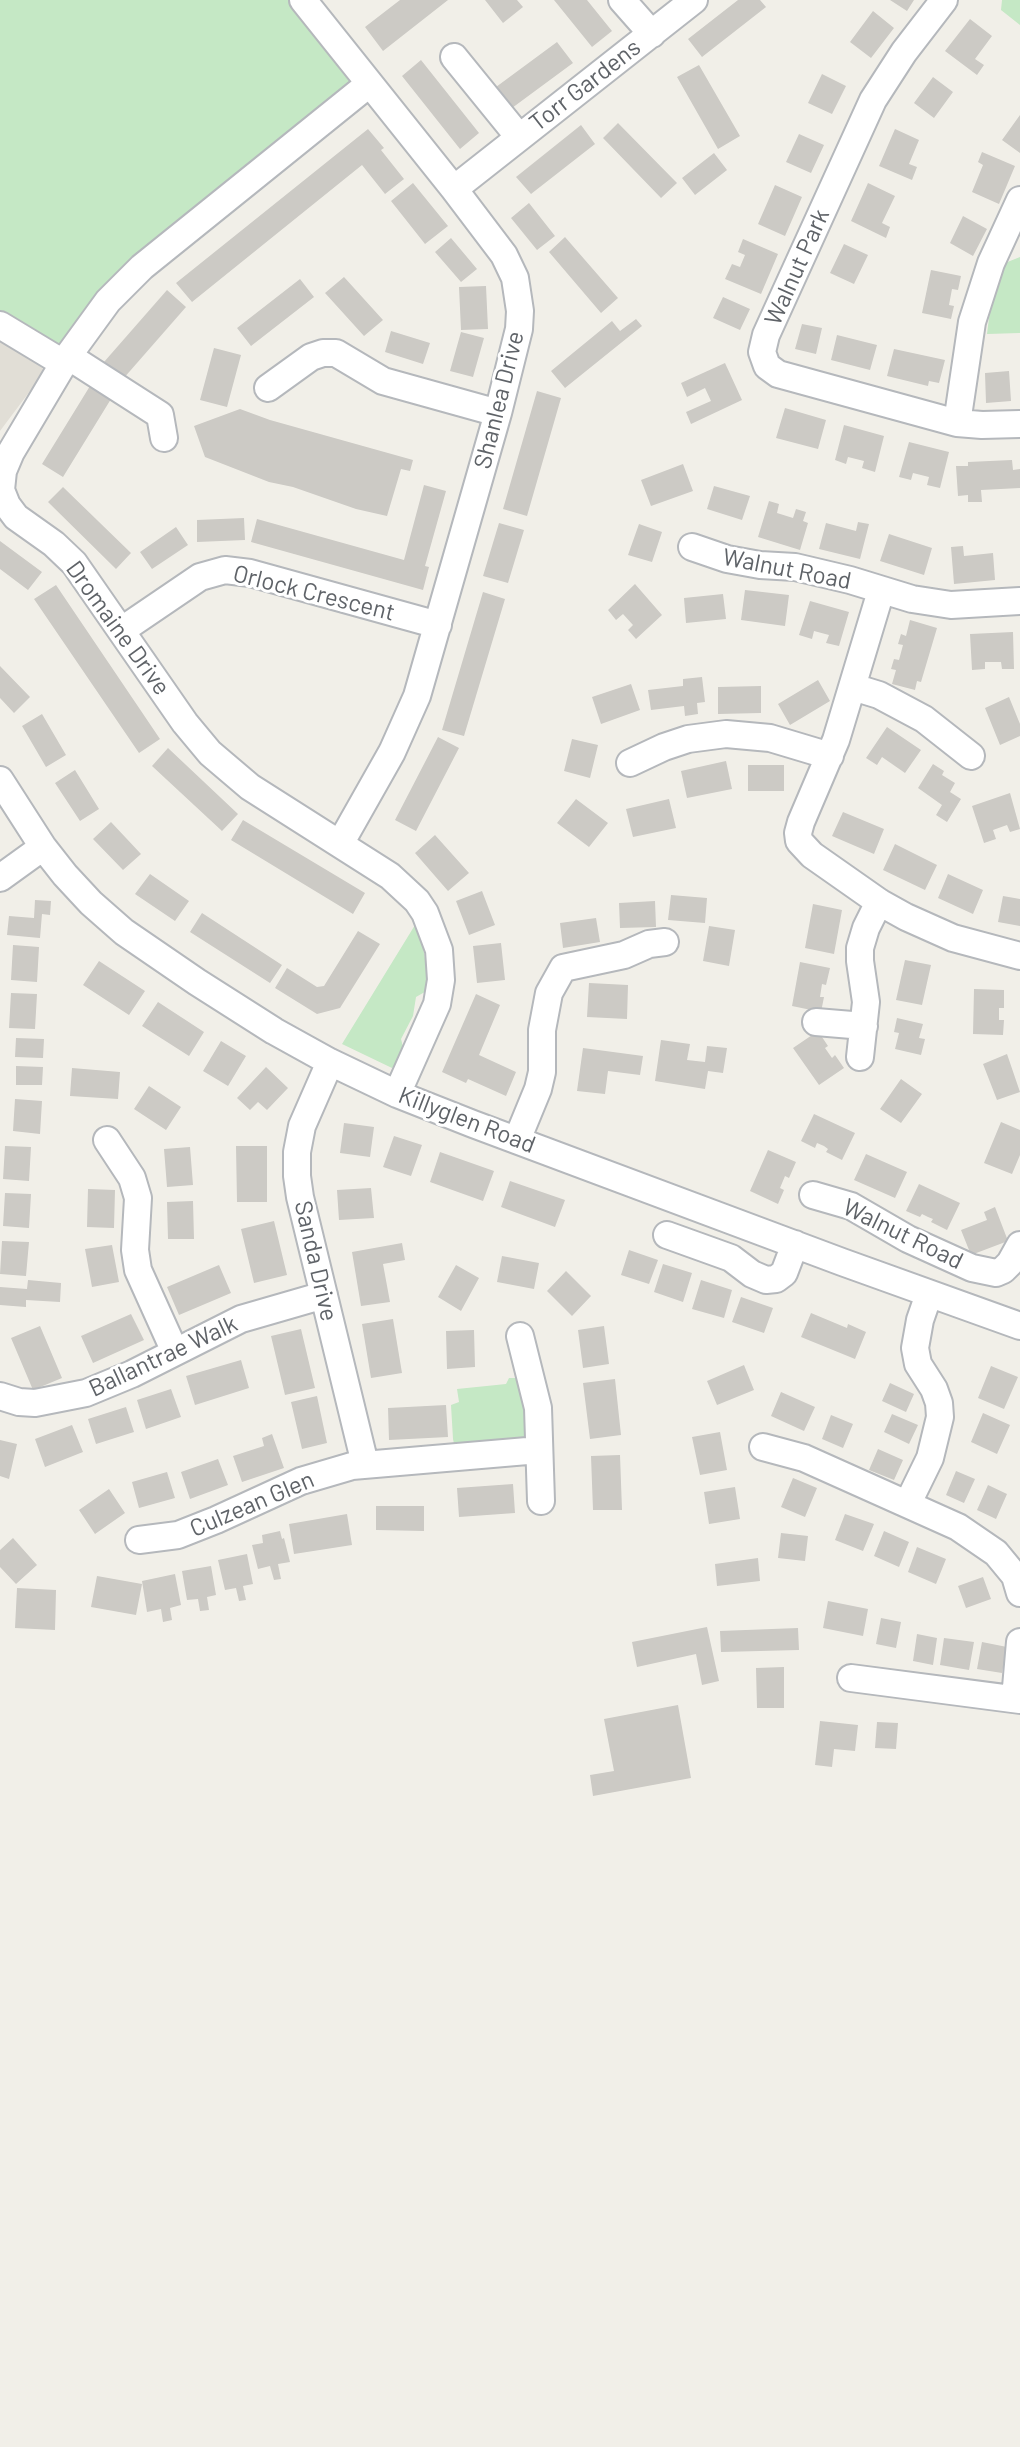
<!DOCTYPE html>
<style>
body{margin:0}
canvas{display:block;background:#f1efe8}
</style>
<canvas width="1020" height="2447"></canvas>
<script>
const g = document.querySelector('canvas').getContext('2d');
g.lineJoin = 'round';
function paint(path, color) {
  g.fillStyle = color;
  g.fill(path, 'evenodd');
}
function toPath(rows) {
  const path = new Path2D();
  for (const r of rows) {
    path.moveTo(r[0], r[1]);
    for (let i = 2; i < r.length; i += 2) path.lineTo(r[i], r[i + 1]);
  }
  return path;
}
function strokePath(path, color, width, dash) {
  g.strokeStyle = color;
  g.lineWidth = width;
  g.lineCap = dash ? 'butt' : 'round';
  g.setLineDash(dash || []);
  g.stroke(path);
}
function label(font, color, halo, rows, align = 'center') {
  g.font = font + ' Barlow,sans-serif';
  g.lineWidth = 6;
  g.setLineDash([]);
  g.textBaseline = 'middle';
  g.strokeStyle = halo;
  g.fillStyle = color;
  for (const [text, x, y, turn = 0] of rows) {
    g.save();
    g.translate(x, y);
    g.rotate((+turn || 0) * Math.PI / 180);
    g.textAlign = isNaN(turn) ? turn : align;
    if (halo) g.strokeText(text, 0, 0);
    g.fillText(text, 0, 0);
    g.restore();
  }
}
paint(toPath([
 [0,336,28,353,45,371,0,431]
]), '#e1ded6');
paint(toPath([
 [0,0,288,0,355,89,62,352,0,316],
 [1002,0,1020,0,1020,25,1001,10],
 [1020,257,1020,333,987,334,991,302,1005,263],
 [415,925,422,941,430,989,416,997,413,1016,401,1039,405,1055,392,1068,342,1044],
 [509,1378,519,1378,533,1415,523,1439,455,1448,453,1439,451,1405,459,1402,457,1389,506,1384]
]), '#c5e8c5');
paint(toPath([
 [400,0,448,0,383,51,365,27],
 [485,0,517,0,523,7,503,23],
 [554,0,587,0,612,31,592,47],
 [738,0,760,0,766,7,702,57,688,39],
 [890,0,914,0,907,11],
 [873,11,894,28,871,58,850,42],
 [970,19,992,36,975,59,984,65,977,75,945,51],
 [557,42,573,63,512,108,496,87],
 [421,60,479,133,460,149,402,76],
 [699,65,740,136,718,149,677,77],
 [822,74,846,86,832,114,808,103],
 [933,77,953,92,934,118,914,103],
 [1020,115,1020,153,1002,140],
 [618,123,677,183,661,198,603,138],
 [581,125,595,144,531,194,516,177],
 [368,129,384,148,381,150,404,179,385,194,362,165,192,302,176,283],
 [895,129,919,140,909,164,917,167,912,180,879,166],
 [799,134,824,145,811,173,786,162],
 [982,152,1015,166,999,204,972,192,983,165,978,162],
 [714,153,727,170,695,195,682,178],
 [413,183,448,226,425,244,391,201],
 [868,183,895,196,882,223,890,227,886,238,851,221],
 [775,185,802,197,785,236,758,224],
 [529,203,555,236,537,250,511,218],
 [963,216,987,229,973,256,950,243],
 [565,237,618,298,601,313,549,252],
 [451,238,477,269,461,282,435,252],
 [743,239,778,254,761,294,725,279,732,264,740,267,745,255,738,252],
 [844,244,868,255,854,284,830,273],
 [931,270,961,276,958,290,952,289,949,305,954,306,951,319,922,313],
 [344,277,383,320,364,336,325,293],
 [300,279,314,297,251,346,237,328],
 [486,286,488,329,461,330,459,287],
 [167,290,186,307,123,379,104,362],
 [723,297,750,309,740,330,713,318],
 [636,319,642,326,565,388,551,371,612,321,620,331],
 [802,324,822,328,816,354,795,349],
 [391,331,430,343,423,364,385,352],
 [461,332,484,338,473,377,450,371],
 [837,335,877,345,870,370,831,360],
 [214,348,241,355,227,407,200,400],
 [894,349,945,360,939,383,929,381,928,386,887,376],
 [725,363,742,400,691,424,686,412,711,401,705,388,687,397,681,383],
 [1009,371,1011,401,986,403,985,373],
 [90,386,111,399,63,477,42,464],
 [537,391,561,398,527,516,503,509],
 [785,408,826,420,818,449,776,438],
 [240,409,270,420,413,460,410,471,401,469,387,516,356,509,293,487,269,482,205,457,194,426],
 [844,425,884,436,875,472,862,468,864,461,848,457,846,464,835,460],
 [909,442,949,452,940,488,927,485,929,477,913,473,911,480,899,477],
 [1012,460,1013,470,1020,469,1020,488,981,490,982,502,968,502,968,495,958,496,956,466,968,466,968,462],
 [683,464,693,491,651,506,641,480],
 [424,485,446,491,425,566,429,567,423,590,251,542,257,519,404,560],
 [714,486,750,496,742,520,707,509],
 [63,487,131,553,116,569,48,502],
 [769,501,779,504,777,513,793,518,796,509,806,512,803,521,808,523,800,550,758,537],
 [244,518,245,540,197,542,197,520],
 [858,522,869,524,860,559,819,549,826,523,856,531],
 [499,523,524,530,508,583,483,576],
 [639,524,662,532,652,562,628,555],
 [176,527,188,545,152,569,140,552],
 [889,534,932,548,924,575,880,561],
 [0,541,42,572,28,590,0,569],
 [963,546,964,556,993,553,995,580,954,584,951,547],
 [635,584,662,615,636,639,628,630,633,625,623,614,616,620,608,610],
 [56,585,160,739,139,753,34,599],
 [745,590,789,595,785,626,741,620],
 [483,592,505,599,464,736,442,730],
 [723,594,726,619,686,623,684,598],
 [810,601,849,612,839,646,826,643,829,635,814,631,812,639,799,635],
 [910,620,937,628,921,682,917,681,915,690,892,684,896,670,891,669,894,659,899,660,903,645,898,644,901,634,906,636],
 [1013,632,1014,669,1002,669,1001,662,985,662,985,669,972,670,970,634],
 [0,666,30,697,14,713,0,698],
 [702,677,705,702,697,703,698,714,685,716,684,706,651,710,648,690,683,686,683,679],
 [818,680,830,701,790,725,778,704],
 [631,684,640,710,601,724,592,697],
 [761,686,761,713,718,714,718,687],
 [1009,697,1020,724,1020,736,1000,745,985,708],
 [42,714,66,755,46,767,22,726],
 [887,727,921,750,905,773,882,757,877,765,866,758],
 [438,737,459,748,416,831,395,820],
 [572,739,598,745,590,778,564,771],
 [168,748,238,814,222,831,152,766],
 [726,761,732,789,687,798,681,771],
 [933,764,944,771,942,775,955,783,950,792,961,799,947,822,936,815,942,805,918,788],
 [748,765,784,765,784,791,748,791],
 [75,770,99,809,80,821,55,783],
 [1010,793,1020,829,1010,832,1007,825,993,830,996,839,984,843,972,806],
 [576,799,608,823,589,847,557,823],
 [669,799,676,828,633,837,626,809],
 [843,812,884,829,874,854,832,836],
 [243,820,365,893,353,914,231,840],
 [111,822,141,854,123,870,93,839],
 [435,835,469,873,448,891,415,853],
 [895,844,937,865,925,890,883,870],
 [150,874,189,901,175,921,135,894],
 [948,874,983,890,973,914,938,898],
 [482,891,495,925,469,935,456,901],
 [671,895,707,898,705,923,668,920],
 [1003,896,1020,899,1020,926,998,922],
 [35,900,51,901,50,915,42,914,40,938,7,935,9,916,34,918],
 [655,901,656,927,620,928,619,903],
 [813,904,842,910,834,954,805,948],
 [202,913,282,965,270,983,190,932],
 [596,918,600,942,563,948,560,923],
 [709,926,735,930,729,966,703,961],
 [358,931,380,944,340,1008,317,1014,275,988,287,968,317,987,324,986],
 [501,943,505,980,477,983,473,946],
 [13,945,39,947,37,982,11,980],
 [905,960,931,965,922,1005,896,1000],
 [99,961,145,991,129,1015,83,985],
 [800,962,830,968,826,985,822,984,820,997,824,997,821,1012,792,1006],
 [589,983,628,985,627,1019,587,1017],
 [974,989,1004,990,1004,1008,999,1008,999,1020,1004,1020,1003,1035,973,1034],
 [11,993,37,994,35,1029,9,1028],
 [476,994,500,1005,479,1055,516,1072,506,1096,468,1079,466,1083,442,1072],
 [158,1002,204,1032,189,1056,142,1026],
 [897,1018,923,1024,919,1038,925,1039,921,1055,895,1049,899,1033,894,1032],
 [818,1031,828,1046,825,1048,832,1058,835,1055,844,1068,819,1085,793,1048],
 [16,1038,44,1039,43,1058,15,1057],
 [661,1040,690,1044,687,1060,705,1062,707,1046,727,1048,723,1073,708,1071,705,1089,655,1081],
 [221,1041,246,1056,228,1086,203,1071],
 [583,1048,643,1056,640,1075,608,1071,605,1094,577,1091],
 [1007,1054,1020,1092,997,1100,983,1064],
 [16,1066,43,1067,42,1085,16,1085],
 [266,1067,288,1088,267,1110,258,1102,250,1110,237,1098],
 [72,1068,120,1072,118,1099,70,1096],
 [901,1079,922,1094,901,1123,880,1109],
 [149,1086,181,1107,166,1130,134,1109],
 [15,1099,42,1101,40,1134,13,1131],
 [814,1114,855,1133,842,1160,826,1152,828,1149,824,1146,817,1143,815,1148,801,1141],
 [1001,1122,1020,1130,1020,1155,1012,1174,984,1163],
 [344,1123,374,1127,370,1157,340,1153],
 [394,1136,422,1145,411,1176,383,1167],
 [5,1146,31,1147,29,1181,3,1179],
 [236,1146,267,1146,267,1202,237,1202],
 [190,1147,193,1185,167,1187,164,1149],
 [768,1150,796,1162,789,1178,785,1176,780,1188,784,1190,778,1204,750,1191],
 [440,1152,494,1171,483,1201,430,1182],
 [866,1154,907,1172,895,1198,854,1180],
 [510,1181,565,1200,555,1227,501,1207],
 [919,1184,960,1203,947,1230,931,1222,933,1219,928,1217,922,1214,920,1217,906,1211],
 [371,1188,374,1218,339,1220,337,1190],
 [88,1189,115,1190,114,1228,87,1227],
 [5,1193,31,1194,29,1228,3,1226],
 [193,1201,194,1239,168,1239,167,1202],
 [995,1207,1008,1241,971,1255,961,1230,987,1220,984,1212],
 [274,1221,287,1275,254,1283,241,1229],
 [2,1241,29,1242,26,1276,0,1274],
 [402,1243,405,1260,383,1264,390,1302,361,1306,352,1252],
 [112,1245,119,1282,92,1287,85,1249],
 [629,1250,658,1260,649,1284,621,1275],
 [502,1256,539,1263,534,1289,497,1282],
 [663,1264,692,1273,683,1302,654,1292],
 [219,1265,231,1293,179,1315,167,1287],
 [456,1265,479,1278,461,1311,438,1297],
 [566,1271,591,1296,572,1316,547,1291],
 [28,1280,61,1283,60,1302,26,1300,26,1307,0,1305,0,1287,27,1289],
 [701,1280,732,1290,724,1318,692,1309],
 [741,1297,773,1308,764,1333,732,1322],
 [811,1313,847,1328,848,1324,866,1332,855,1359,801,1337],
 [131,1314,144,1340,93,1363,81,1336],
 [393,1319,402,1373,371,1378,362,1324],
 [40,1326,62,1378,33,1390,11,1338],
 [604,1326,609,1364,583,1368,578,1330],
 [301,1329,315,1388,285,1395,271,1336],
 [474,1330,475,1367,447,1369,446,1331],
 [241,1360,249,1388,195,1405,186,1376],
 [744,1365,754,1390,717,1405,707,1381],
 [991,1366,1018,1377,1004,1409,978,1398],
 [615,1379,621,1435,590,1439,583,1383],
 [890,1383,914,1394,906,1412,882,1401],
 [171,1389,181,1417,146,1429,137,1400],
 [781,1392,815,1407,804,1431,771,1416],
 [317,1396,327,1443,302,1449,291,1402],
 [446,1405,448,1437,389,1440,388,1408],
 [126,1407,134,1432,96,1444,88,1419],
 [983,1413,1010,1425,997,1454,971,1442],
 [892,1414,918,1425,909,1444,884,1432],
 [831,1415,853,1424,843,1448,822,1439],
 [72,1425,83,1452,45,1467,35,1439],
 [720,1432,727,1470,700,1475,692,1437],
 [272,1434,284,1468,242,1482,233,1456,264,1446,262,1438],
 [0,1440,17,1444,9,1479,0,1476],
 [878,1449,903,1460,894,1480,869,1470],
 [620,1455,622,1510,593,1510,591,1456],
 [218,1459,228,1485,190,1499,181,1472],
 [956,1471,975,1479,964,1503,946,1495],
 [167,1472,175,1498,139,1508,132,1482],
 [793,1478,817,1488,805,1517,781,1507],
 [513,1484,515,1513,459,1517,457,1488],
 [988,1485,1007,1494,996,1519,977,1510],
 [735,1487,740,1519,709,1524,704,1492],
 [109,1489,125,1513,95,1534,79,1510],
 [376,1506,424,1506,424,1531,376,1530],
 [347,1514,352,1545,294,1554,289,1524],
 [845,1514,874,1524,863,1551,835,1540],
 [280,1531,282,1539,284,1538,290,1562,278,1564,281,1579,274,1580,270,1566,258,1569,252,1545,263,1543,262,1535],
 [884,1531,909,1542,899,1567,874,1556],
 [781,1533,808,1536,805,1561,778,1558],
 [13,1538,37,1565,16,1584,0,1567,0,1550],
 [917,1547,946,1559,936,1584,908,1572],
 [247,1554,253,1584,243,1586,246,1600,239,1601,236,1588,225,1590,218,1560],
 [758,1558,760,1581,717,1586,715,1564],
 [211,1566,216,1595,207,1597,209,1610,200,1611,198,1599,187,1600,182,1571],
 [175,1574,181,1605,170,1608,172,1620,163,1622,161,1609,147,1612,142,1581],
 [97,1576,142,1584,136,1615,91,1607],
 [983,1577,991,1599,966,1608,958,1586],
 [17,1588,56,1590,55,1630,15,1628],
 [828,1601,868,1609,863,1636,823,1628],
 [881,1618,901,1622,896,1648,876,1644],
 [707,1627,719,1681,702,1685,696,1654,637,1667,632,1642],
 [798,1628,799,1650,721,1652,720,1631],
 [917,1634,937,1638,933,1665,913,1661],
 [944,1638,974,1642,969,1670,940,1665],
 [982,1642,1007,1647,1002,1673,977,1669],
 [784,1667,784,1708,757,1708,756,1668],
 [678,1705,691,1778,593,1796,590,1775,614,1771,604,1719],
 [820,1721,858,1725,855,1751,834,1749,832,1767,815,1765],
 [877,1722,898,1723,896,1749,875,1748]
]), '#cccac5');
const minor = toPath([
 [303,0,454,189,504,255,515,278,520,311,519,329,498,413,417,696,392,752,340,844],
 [622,0,652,34],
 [944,0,904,52,873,100,766,335,762,352,767,366,778,374,957,423,982,425,1020,424],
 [454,57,519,137],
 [369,84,142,267,108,301,68,356,11,452,3,471,1,490,7,505,16,517,54,544,74,563,185,723,210,753,250,787,390,876,417,901,425,913,439,950,441,980,437,1004,397,1094],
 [454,189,694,0],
 [0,325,63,363],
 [68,356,160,415,164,438],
 [268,388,311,357,323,353,336,353,383,381,498,413],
 [957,423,972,322,991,263,1020,200],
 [692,547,727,559,760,565,795,567,850,580,912,599,951,605,1020,601],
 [881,591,836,740,801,822,798,833,799,841,812,855,879,902,906,917,953,938,1020,956],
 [122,630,200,577,225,570,250,573,438,625],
 [853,687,879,695,924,719,971,756],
 [630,763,664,747,688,739,726,734,770,738,830,756],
 [0,780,43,847,65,875,91,903,124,932,197,982,274,1031,330,1062,397,1094,473,1124,842,1262,1020,1326],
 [0,878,43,847],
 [816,1022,864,1026],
 [860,1057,866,1002,860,961,860,948,866,928,879,902],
 [330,1062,302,1126,297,1152,297,1176,300,1197,365,1464],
 [107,1140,132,1178,138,1198,135,1250,138,1270,175,1352],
 [517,1140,538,1089,542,1072,542,1030,549,993,563,968,624,955,649,944,665,942],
 [813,1195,851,1206,908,1239,972,1268,996,1273,1003,1270,1010,1263,1020,1245],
 [667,1235,731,1258,752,1274,766,1280,776,1279,784,1273,795,1244],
 [520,1336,538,1408,541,1501],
 [0,1396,19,1402,35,1403,86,1393,132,1374,241,1319,324,1295],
 [763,1447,804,1458,958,1527,996,1553,1015,1576,1020,1593],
 [908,1503,930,1458,940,1417,939,1403,934,1389,918,1364,915,1348,920,1320,929,1294],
 [139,1540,178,1535,216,1520,301,1481,352,1466,539,1450],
 [851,1678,1020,1700],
 [1015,1699,1020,1642]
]);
strokePath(minor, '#b5b8bc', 30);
strokePath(minor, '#fff', 26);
label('24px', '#5f6368', '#fff', [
 ["Torr Gardens",585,85,-38],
 ["Walnut Park",797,267,-66],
 ["Shanlea Drive",499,400,-76],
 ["Walnut Road",787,569,11],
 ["Orlock Crescent",314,593,14],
 ["Dromaine Drive",118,628,54],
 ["Killyglen Road",467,1120,21],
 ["Walnut Road",903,1234,26],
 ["Sanda Drive",316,1261,77],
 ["Ballantrae Walk",163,1356,-25],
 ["Culzean Glen",252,1504,-23]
]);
</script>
